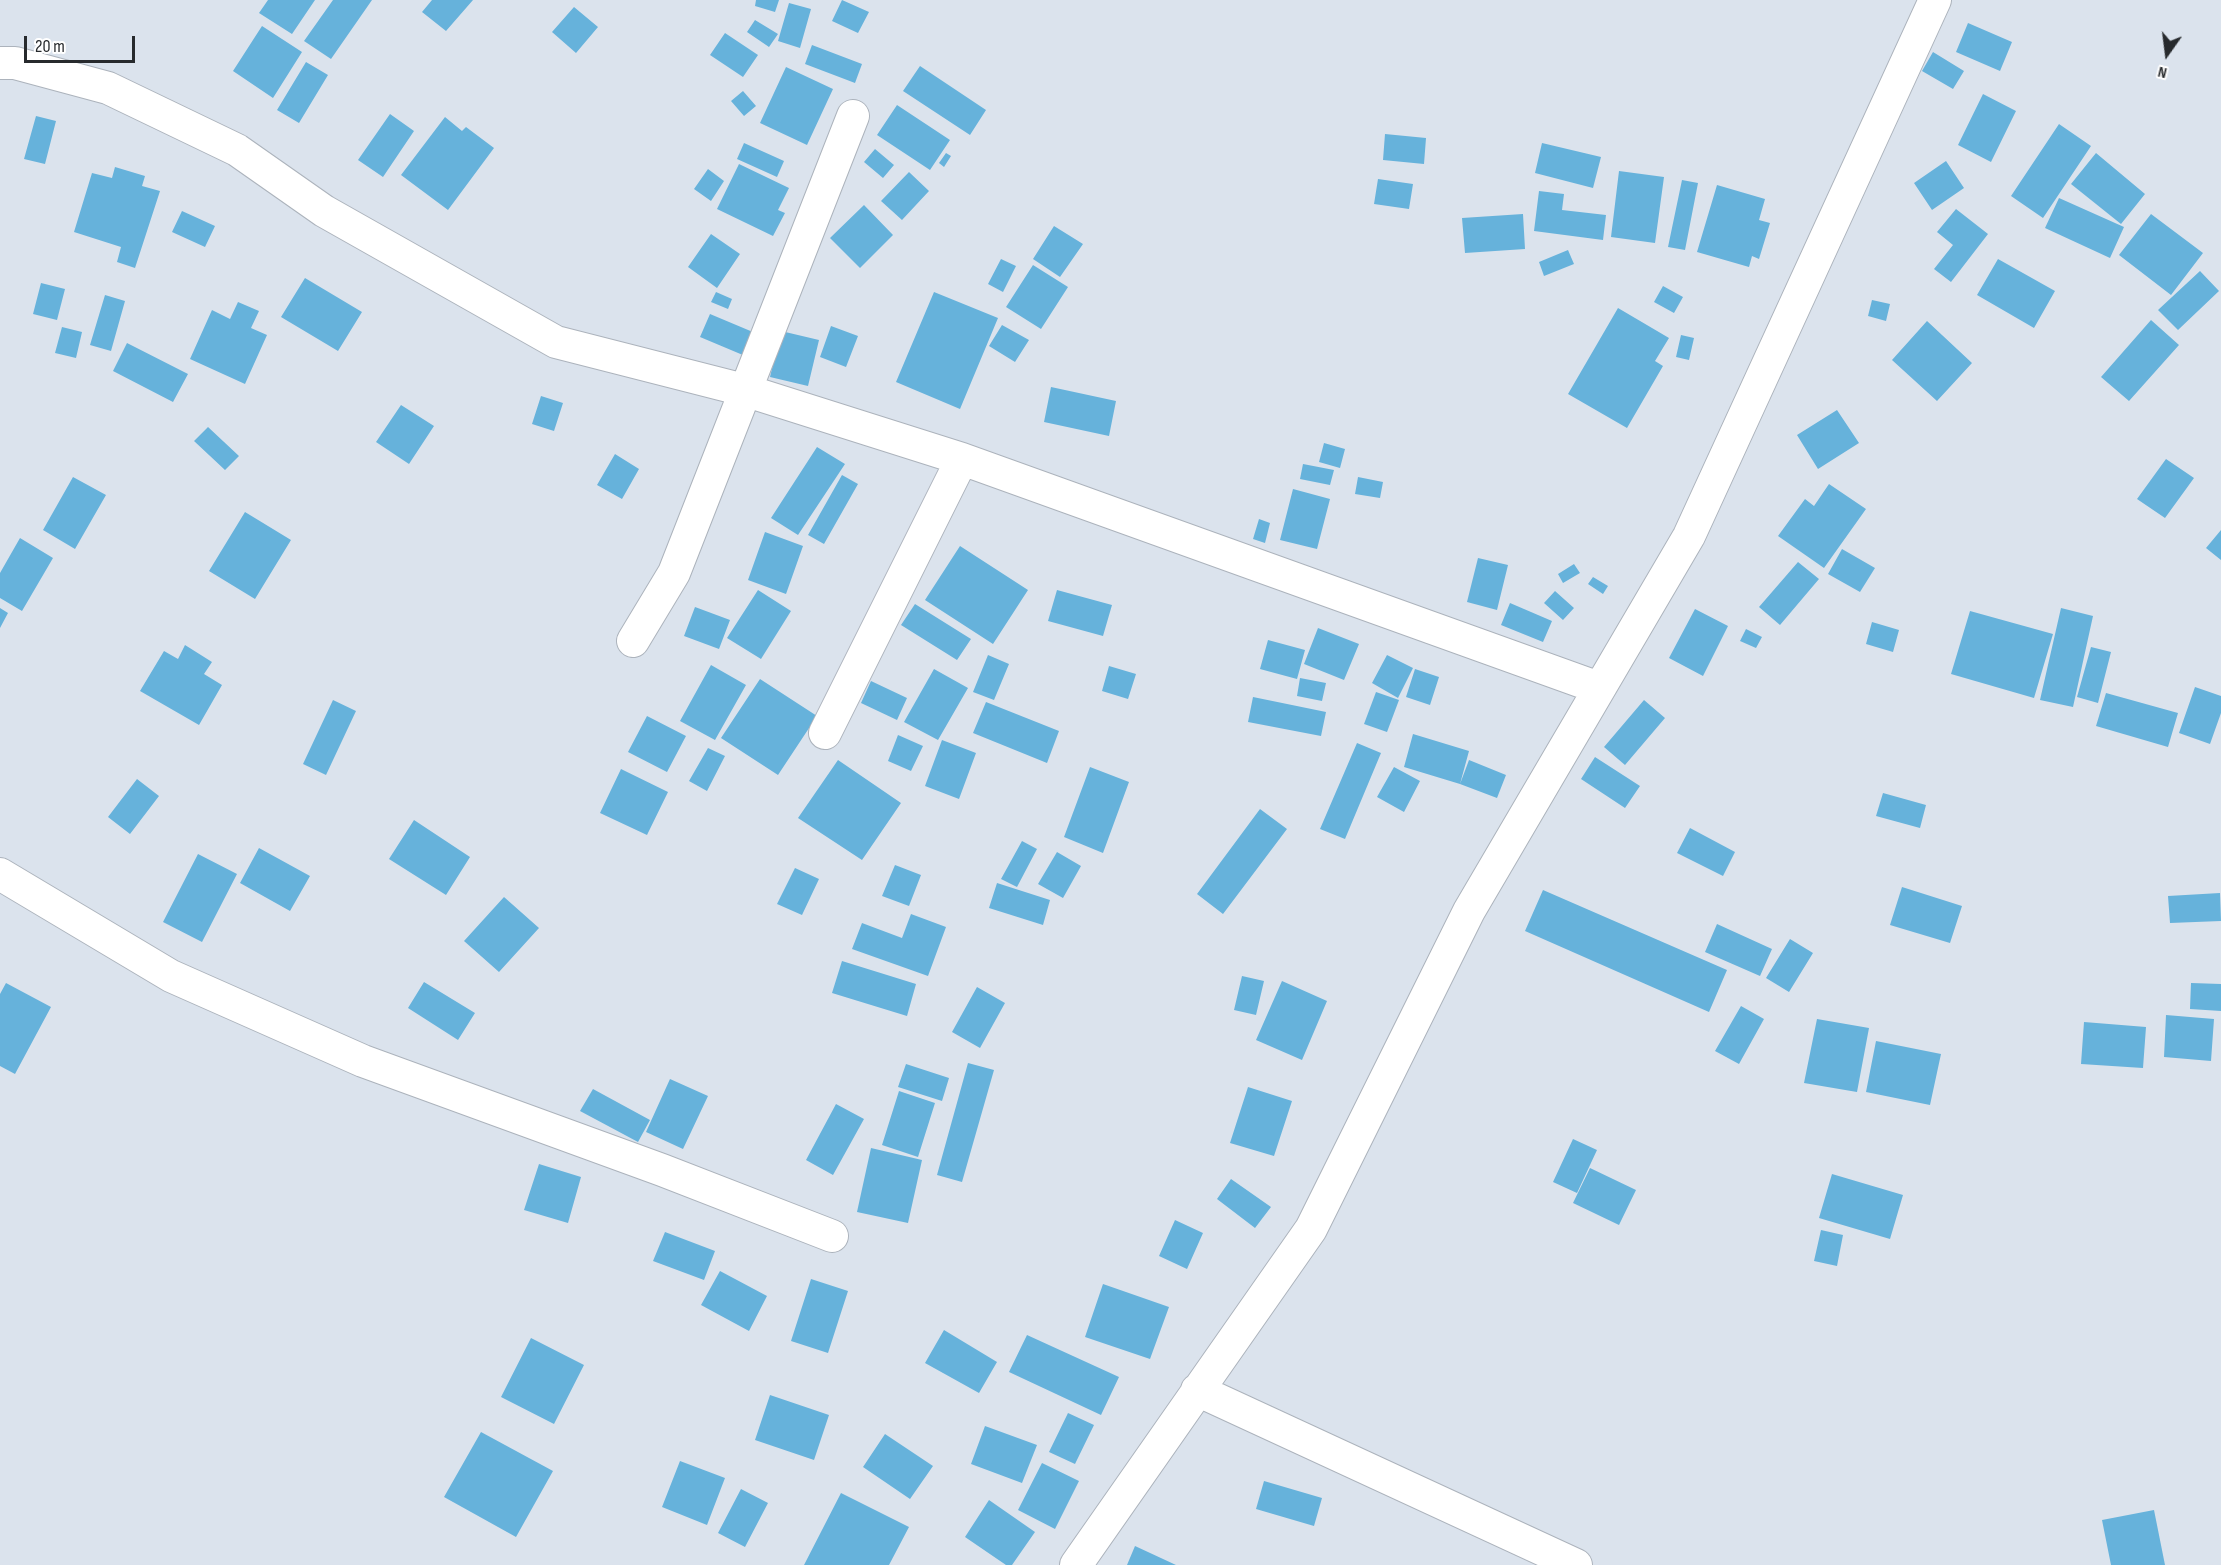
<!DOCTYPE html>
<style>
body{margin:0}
#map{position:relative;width:2221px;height:1565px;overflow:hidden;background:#dbe3ed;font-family:"Sofia Sans Condensed",sans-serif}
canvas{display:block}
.north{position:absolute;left:2137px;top:24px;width:60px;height:60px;-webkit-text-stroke:4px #fff;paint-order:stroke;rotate:194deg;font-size:16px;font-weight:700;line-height:24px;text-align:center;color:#272a2d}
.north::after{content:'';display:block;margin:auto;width:21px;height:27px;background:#272a2d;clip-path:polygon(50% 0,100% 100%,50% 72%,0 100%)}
.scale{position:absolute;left:24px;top:36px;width:111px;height:27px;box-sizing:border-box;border:3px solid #272a2d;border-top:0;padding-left:8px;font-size:18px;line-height:21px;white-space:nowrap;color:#272a2d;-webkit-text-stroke:4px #fff;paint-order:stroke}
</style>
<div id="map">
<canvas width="2221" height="1565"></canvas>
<div class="north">N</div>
<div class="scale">20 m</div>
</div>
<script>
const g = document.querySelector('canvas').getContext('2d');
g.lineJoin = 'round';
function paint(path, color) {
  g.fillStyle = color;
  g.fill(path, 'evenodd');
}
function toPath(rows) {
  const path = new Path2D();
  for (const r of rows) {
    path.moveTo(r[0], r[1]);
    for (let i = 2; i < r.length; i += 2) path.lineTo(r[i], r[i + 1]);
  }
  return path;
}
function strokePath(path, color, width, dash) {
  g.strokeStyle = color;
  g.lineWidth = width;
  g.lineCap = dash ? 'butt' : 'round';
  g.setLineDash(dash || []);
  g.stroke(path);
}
paint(toPath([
 [268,0,315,0,292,34,259,13],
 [333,0,372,0,331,59,304,41],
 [432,0,473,0,446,31,422,12],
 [756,0,779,0,775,12,755,6],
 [842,0,869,12,858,33,832,21],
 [789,3,811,9,800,48,778,41],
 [574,7,598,27,576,53,552,32],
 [755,20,778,34,769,47,747,32],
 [1968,23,2012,42,2000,71,1956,52],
 [262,26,302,52,273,98,233,71],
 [725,33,758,55,743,77,710,55],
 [812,45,862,64,855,83,805,64],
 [1933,52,1964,71,1953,89,1922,71],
 [306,62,328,75,299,123,277,110],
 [920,66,986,110,970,135,903,91],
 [786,67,833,89,807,145,760,123],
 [743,91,756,106,744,116,731,101],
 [1983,94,2016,111,1991,162,1958,145],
 [897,105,950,140,930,170,877,135],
 [390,114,414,131,383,177,358,160],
 [36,116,56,121,45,164,24,159],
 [445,117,462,131,466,127,494,148,448,210,401,175],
 [2059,124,2091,146,2043,218,2011,196],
 [1385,134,1426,138,1424,164,1383,160],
 [744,143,784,161,777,177,737,159],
 [1542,143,1601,157,1593,188,1535,173],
 [875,149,894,165,883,178,864,162],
 [946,153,951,156,944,167,939,163],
 [2096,153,2145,194,2121,224,2071,184],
 [1946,161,1964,188,1932,210,1914,183],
 [739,164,789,188,778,210,785,213,773,236,717,209],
 [115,167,145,176,142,186,160,191,135,268,117,262,121,247,74,232,92,173,112,178],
 [708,169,724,181,711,201,694,189],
 [1619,171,1664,177,1655,243,1611,237],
 [909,172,929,191,902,220,881,201],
 [1378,179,1413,184,1409,209,1374,204],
 [1682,180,1698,183,1685,250,1668,247],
 [1717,185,1765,199,1759,220,1770,223,1759,259,1752,256,1749,267,1697,252],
 [1539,191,1564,194,1562,210,1606,215,1603,240,1534,231],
 [2059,198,2124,227,2110,258,2045,228],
 [864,205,893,235,860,268,830,238],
 [1956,209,1988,234,1951,282,1934,269,1953,245,1937,232],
 [182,211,215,226,205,247,172,232],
 [1523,214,1525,249,1465,253,1462,218],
 [2151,214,2203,253,2171,295,2119,255],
 [1054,226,1083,244,1060,277,1033,259],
 [711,234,740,254,717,288,688,267],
 [1568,250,1574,264,1544,276,1539,262],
 [1001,259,1016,266,1003,292,988,284],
 [1998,259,2055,291,2034,328,1977,295],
 [1033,265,1068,287,1041,329,1006,307],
 [2200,271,2219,291,2178,330,2158,310],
 [305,278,362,312,338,351,281,317],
 [41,283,65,289,57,320,33,314],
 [1663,286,1683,297,1674,313,1654,302],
 [716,292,732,299,728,309,711,302],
 [934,292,998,318,960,409,896,382],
 [105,295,125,301,111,351,90,345],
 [1872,300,1890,304,1886,321,1868,316],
 [238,302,259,311,251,328,267,335,245,384,190,359,212,310,230,319],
 [1618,308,1669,338,1655,361,1663,366,1627,428,1568,394],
 [710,314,760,335,750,358,700,337],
 [2151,320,2179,345,2129,401,2101,377],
 [1927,321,1972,363,1937,401,1892,360],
 [1002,325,1029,340,1015,362,989,346],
 [831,326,858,336,846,367,820,357],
 [62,327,82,332,76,358,55,353],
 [781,331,819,340,808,386,770,377],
 [1681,335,1694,338,1689,360,1676,357],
 [127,343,188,374,173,402,113,371],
 [1051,387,1116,401,1109,436,1044,422],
 [541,396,563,403,554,431,532,424],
 [401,405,434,426,409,464,376,442],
 [1837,410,1859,443,1818,469,1797,435],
 [208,427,239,456,225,470,194,441],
 [1324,443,1345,449,1340,468,1319,462],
 [817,447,845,464,798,535,771,518],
 [615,454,639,469,622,499,597,485],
 [2166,459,2194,478,2165,518,2137,499],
 [1303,464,1334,470,1330,485,1300,479],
 [842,475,858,484,824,544,808,535],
 [73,477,106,495,75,549,43,530],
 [1358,477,1383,482,1380,498,1355,494],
 [1829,484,1866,509,1824,568,1778,536,1805,499,1814,506],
 [1293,489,1330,499,1317,549,1280,540],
 [245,512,291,540,255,599,209,571],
 [1259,519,1270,523,1265,543,1253,539],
 [2221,530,2221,560,2206,548],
 [765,532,803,546,786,594,748,580],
 [20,538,53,558,22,611,0,598,0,573],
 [960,546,1028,590,993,644,925,600],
 [1842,549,1875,568,1860,592,1828,574],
 [1478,558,1508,565,1497,610,1467,602],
 [1798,562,1819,579,1780,625,1759,607],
 [1574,564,1580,573,1563,583,1558,574],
 [1593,577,1608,586,1603,594,1588,584],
 [758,590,791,611,761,659,727,638],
 [1057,590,1112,605,1103,636,1048,621],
 [1555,591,1574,608,1563,620,1544,603],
 [1510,603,1552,621,1543,642,1501,625],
 [915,604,971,639,957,660,901,625],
 [695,607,730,620,719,649,684,636],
 [0,608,8,613,0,628],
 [2061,608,2093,616,2073,707,2040,700],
 [1695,609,1728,626,1703,676,1669,658],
 [1970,611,2053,634,2034,698,1951,674],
 [1872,622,1899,630,1893,652,1866,644],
 [1318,628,1359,644,1344,680,1304,664],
 [1746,629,1762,637,1756,648,1740,641],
 [1268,640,1305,650,1297,679,1260,669],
 [185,645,212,662,204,674,222,685,199,725,140,691,164,651,178,659],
 [2091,647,2111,652,2098,703,2077,697],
 [988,655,1009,664,994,700,973,692],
 [1387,655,1413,668,1398,698,1372,683],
 [711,665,746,685,715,740,680,721],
 [1109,666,1136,674,1128,699,1102,691],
 [934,669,968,688,938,740,904,722],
 [1415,669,1439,677,1430,705,1406,697],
 [1300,678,1326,683,1322,701,1297,696],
 [760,679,817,716,778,775,721,738],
 [871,681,907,698,897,720,861,703],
 [2195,687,2221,696,2221,713,2210,744,2179,733],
 [1376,692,1399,700,1387,732,1364,724],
 [2106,693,2178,713,2168,747,2096,726],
 [1253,697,1326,712,1321,736,1248,722],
 [333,700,356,711,326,775,303,764],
 [1644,700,1665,718,1625,765,1604,747],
 [986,702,1059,731,1047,763,973,733],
 [647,716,686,736,667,772,628,752],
 [1413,734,1469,751,1460,784,1404,767],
 [898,735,923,746,911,771,888,761],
 [942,740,976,753,959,799,925,786],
 [1357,743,1381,753,1345,839,1320,829],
 [708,748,725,756,707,791,689,781],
 [1595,757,1640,786,1625,808,1581,779],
 [838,760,901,803,862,860,798,818],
 [1469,760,1506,775,1497,798,1460,784],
 [1090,767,1129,782,1103,853,1064,837],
 [1394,767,1420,781,1404,812,1377,797],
 [621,769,668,792,647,835,600,813],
 [137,779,159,796,130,834,108,817],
 [1883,793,1926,805,1920,828,1876,816],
 [1260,809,1287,829,1223,914,1197,894],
 [414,820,470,857,446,895,389,859],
 [1690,828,1735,852,1723,876,1677,853],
 [1022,841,1037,849,1017,887,1001,879],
 [259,848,310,876,290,911,240,883],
 [1057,852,1081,866,1063,898,1038,884],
 [198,854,237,874,202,942,163,922],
 [895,865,921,875,909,906,882,896],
 [795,868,819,879,802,915,777,904],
 [997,883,1050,900,1043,925,989,908],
 [1902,887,1962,906,1950,943,1890,925],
 [1543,890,1727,970,1709,1012,1525,931],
 [2220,893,2221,921,2170,923,2168,896],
 [504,897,539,928,499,972,464,941],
 [911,914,946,927,928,976,852,949,862,923,902,938],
 [1717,924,1772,949,1760,976,1705,952],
 [1790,939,1813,953,1789,992,1766,978],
 [842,961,916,984,907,1016,832,993],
 [1242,976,1264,981,1256,1015,1234,1010],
 [1282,981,1327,1001,1302,1060,1256,1040],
 [424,982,475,1013,458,1040,408,1008],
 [6,983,51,1007,15,1074,0,1066,0,994],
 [2191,983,2221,984,2221,1011,2190,1009],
 [977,987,1005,1003,980,1048,952,1032],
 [1741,1006,1764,1019,1739,1064,1715,1051],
 [2166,1015,2214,1019,2211,1061,2164,1057],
 [1817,1019,1869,1028,1857,1092,1804,1083],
 [2084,1022,2146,1027,2143,1068,2081,1064],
 [1876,1041,1941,1054,1930,1105,1866,1092],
 [968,1063,994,1070,962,1182,937,1175],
 [906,1064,949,1078,942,1101,898,1087],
 [670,1079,708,1096,683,1149,646,1132],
 [1248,1087,1292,1101,1274,1156,1230,1143],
 [593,1089,650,1120,638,1142,580,1111],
 [899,1091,935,1103,918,1157,882,1145],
 [836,1104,864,1119,833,1175,806,1160],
 [1573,1139,1597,1150,1577,1193,1553,1182],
 [871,1148,922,1160,908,1223,857,1212],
 [539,1164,581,1177,568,1223,524,1210],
 [1590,1168,1636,1190,1619,1225,1573,1203],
 [1832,1174,1903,1195,1890,1239,1819,1218],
 [1231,1179,1271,1207,1255,1228,1217,1199],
 [1175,1220,1203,1233,1187,1269,1159,1256],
 [1821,1230,1843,1235,1837,1266,1814,1261],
 [665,1232,715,1251,704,1280,653,1261],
 [720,1271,767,1296,749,1331,701,1305],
 [811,1279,848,1291,828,1353,791,1341],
 [1103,1284,1169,1307,1150,1359,1085,1337],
 [944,1330,997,1362,979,1393,925,1363],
 [1027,1335,1119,1377,1101,1415,1009,1372],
 [531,1338,584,1365,554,1424,501,1397],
 [770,1395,829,1415,814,1460,755,1440],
 [1068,1413,1094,1425,1075,1464,1049,1452],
 [985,1426,1037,1445,1022,1483,971,1464],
 [481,1432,553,1471,516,1537,444,1497],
 [885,1434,933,1466,910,1499,863,1467],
 [680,1461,725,1478,707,1525,662,1507],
 [1042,1463,1079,1481,1055,1529,1018,1510],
 [1264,1481,1322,1498,1314,1526,1256,1509],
 [741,1489,768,1503,745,1547,718,1533],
 [841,1493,909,1527,889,1565,804,1565],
 [989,1500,1035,1532,1012,1565,1006,1565,965,1537],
 [2154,1510,2165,1565,2111,1565,2102,1520],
 [1135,1546,1176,1565,1127,1565]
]), '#66b2db');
const minor = toPath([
 [0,63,15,63,108,88,237,150,324,211,556,342,744,390,962,459,1599,688],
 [633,641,674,573,853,116],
 [825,733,962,459],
 [0,874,171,976,363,1061,662,1170,832,1236],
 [1197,1390,1576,1565],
 [1076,1565,1311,1229,1469,911,1689,536,1935,0]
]);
strokePath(minor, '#acb3bc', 34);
strokePath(minor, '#fff', 32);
</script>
